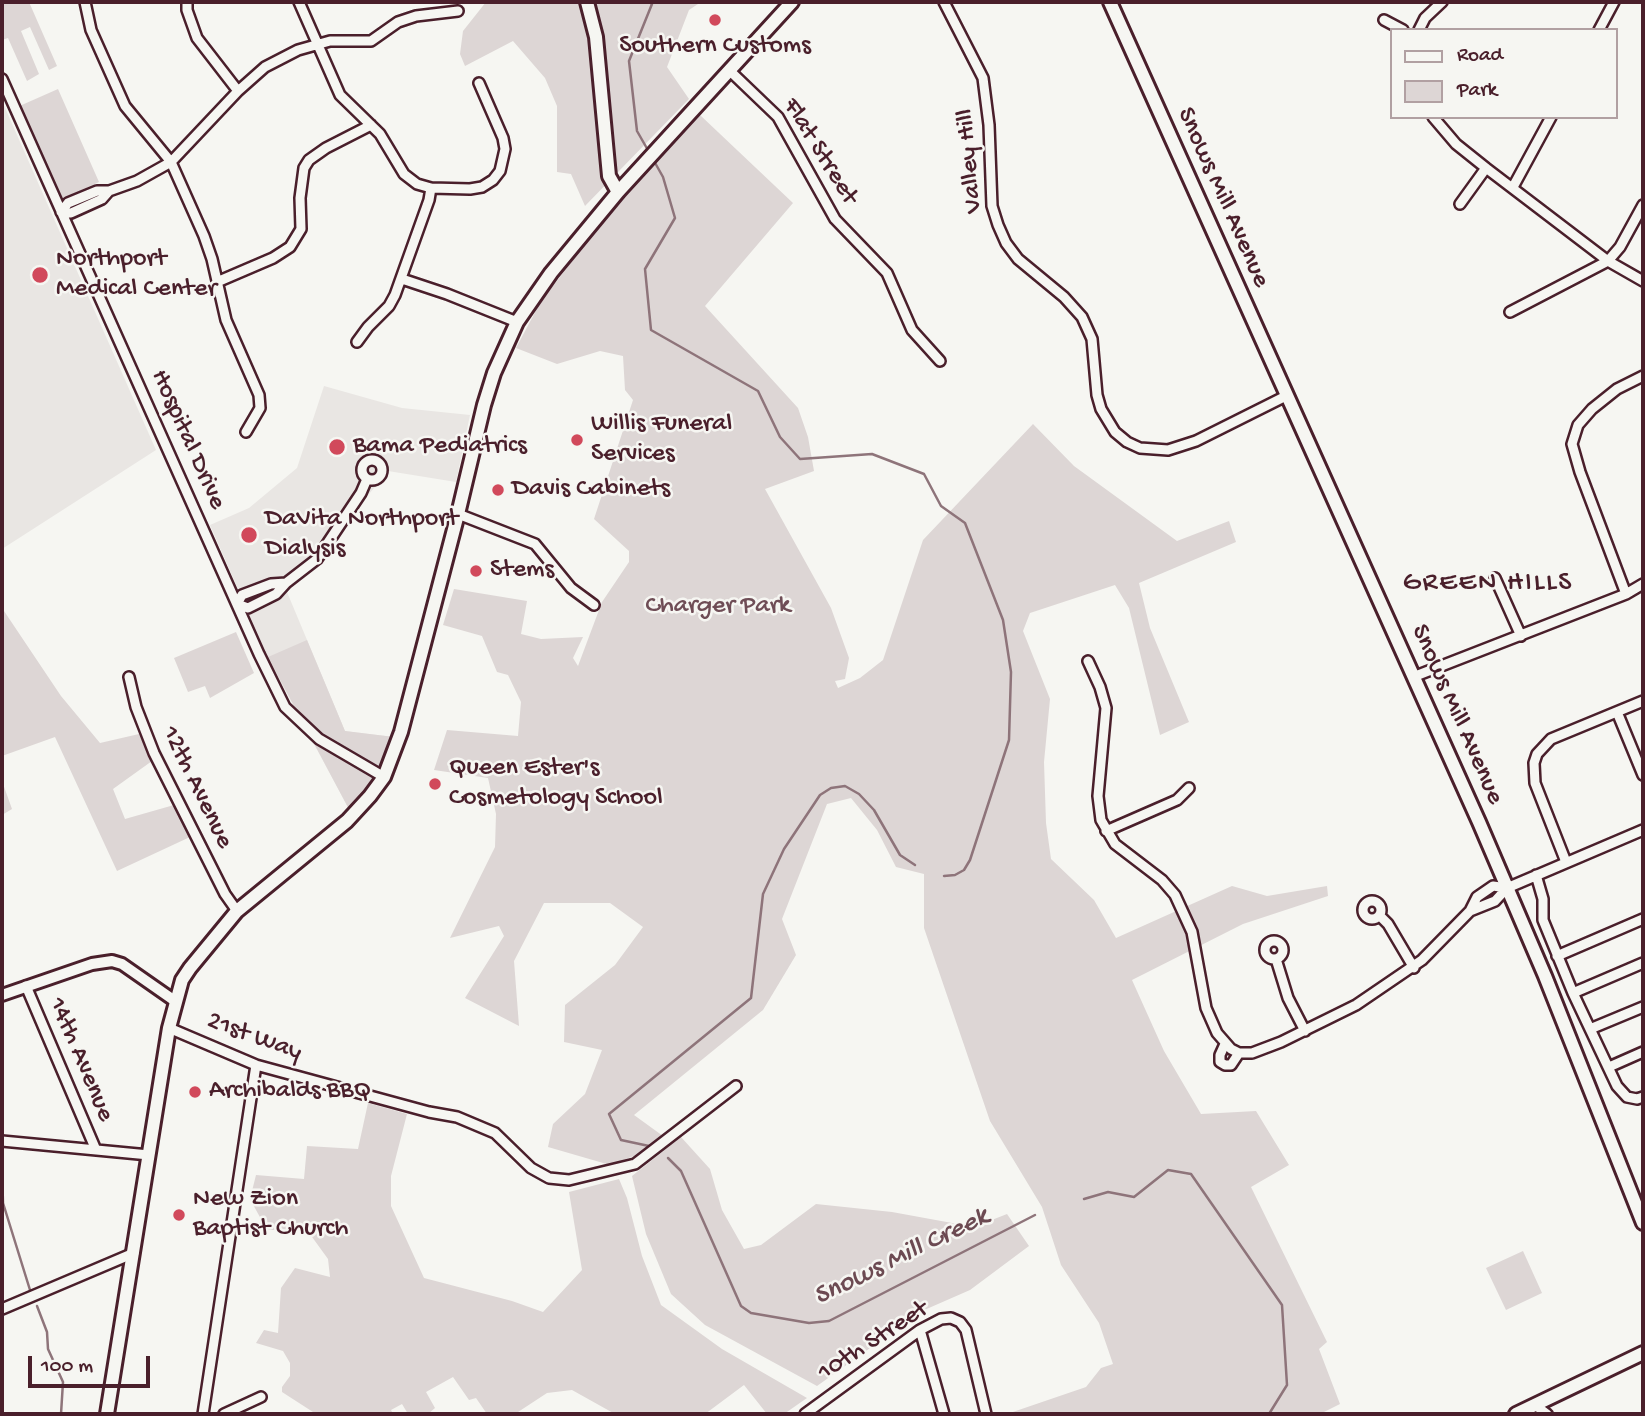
<!DOCTYPE html>
<style>
body{margin:0}
#map{position:relative;width:1645px;height:1416px;overflow:hidden;background:#f6f6f2;font-family:"Gochi Hand",sans-serif}
canvas{display:block}
.frame{position:absolute;inset:0;border:4px solid #4a1f2b;pointer-events:none}
.legend{position:absolute;left:1390px;top:28px;width:228px;height:91px;box-sizing:border-box;background:#f6f6f2;border:2px solid #b1a0a2;margin:0;padding:9px 12px;list-style:none;font-size:21px;color:#4a1f2b}
.legend li{display:flex;align-items:center;gap:14px;height:35px}
.legend b{width:35px;border:2px solid #b1a0a2}
.scale{position:absolute;left:28px;top:1356px;width:122px;height:32px;box-sizing:border-box;border:4px solid #4a1f2b;border-top:0;padding-left:9px;font-size:21px;line-height:24px;white-space:nowrap;color:#4a1f2b;-webkit-text-stroke:5px #f6f6f2;paint-order:stroke}
</style>
<div id="map">
<canvas width="1645" height="1416"></canvas>
<div class="frame"></div>
<ul class="legend">
<li><b style="height:9px;background:#f6f6f2"></b>Road</li>
<li><b style="height:19px;background:#ddd6d5"></b>Park</li>
</ul>
<div class="scale">100 m</div>
</div>
<script>
const g = document.querySelector('canvas').getContext('2d');
g.lineJoin = 'round';
function paint(path, color) {
  g.fillStyle = color;
  g.fill(path, 'evenodd');
}
function toPath(rows) {
  const path = new Path2D();
  for (const r of rows) {
    if (r.length === 3) {
      path.moveTo(r[0] + r[2], r[1]);
      path.arc(r[0], r[1], r[2], 0, 2 * Math.PI);
      continue;
    }
    path.moveTo(r[0], r[1]);
    for (let i = 2; i < r.length; i += 2) path.lineTo(r[i], r[i + 1]);
  }
  return path;
}
function strokePath(path, color, width, dash) {
  g.strokeStyle = color;
  g.lineWidth = width;
  g.lineCap = dash ? 'butt' : 'round';
  g.setLineDash(dash || []);
  g.stroke(path);
}
function label(font, color, halo, rows, align = 'center') {
  g.font = font + ' "Gochi Hand",sans-serif';
  g.lineWidth = 5;
  g.setLineDash([]);
  g.textBaseline = 'middle';
  g.strokeStyle = halo;
  g.fillStyle = color;
  for (const [text, x, y, turn = 0] of rows) {
    g.save();
    g.translate(x, y);
    g.rotate((+turn || 0) * Math.PI / 180);
    g.textAlign = isNaN(turn) ? turn : align;
    if (halo) g.strokeText(text, 0, 0);
    g.fillText(text, 0, 0);
    g.restore();
  }
}
paint(toPath([
 [2,101,156,450,2,549],
 [324,386,402,408,470,415,456,482,388,471,351,516,325,558,287,592,345,731,394,737,351,813,268,658,210,525,249,508,297,468]
]), '#e9e6e3');
paint(toPath([
 [2,2,29,2,57,66,49,70,30,27,21,31,39,74,27,81,8,38,2,40],
 [486,2,609,2,621,4,623,2,701,2,689,10,667,67,689,99,585,206,571,174,557,172,557,106,545,78,513,41,465,66,460,54,463,31],
 [58,89,99,182,56,202,15,108],
 [700,115,793,203,705,306,798,408,808,437,814,471,765,489,831,608,849,658,845,679,835,681,838,688,860,678,883,660,923,540,1033,424,1074,466,1177,541,1229,521,1236,542,1139,583,1150,628,1189,722,1160,735,1129,608,1115,585,1030,613,1023,631,1050,699,1044,762,1046,823,1051,859,1094,900,1116,938,1232,886,1267,896,1327,886,1328,896,1243,924,1132,980,1164,1051,1201,1114,1256,1111,1289,1165,1251,1187,1327,1342,1319,1349,1340,1404,1320,1414,1007,1414,1086,1387,1101,1368,1113,1364,1099,1323,1061,1265,1042,1207,990,1121,924,928,924,874,896,867,877,830,851,798,827,804,782,919,796,955,763,1010,634,1115,663,1136,639,1154,610,1165,548,1147,553,1124,585,1094,602,1050,564,1042,565,1005,615,965,643,927,610,903,544,903,514,961,519,1026,465,998,504,936,499,926,450,938,495,847,496,814,488,778,434,770,447,730,518,736,521,702,508,675,497,672,482,636,443,625,454,589,527,601,521,634,541,639,583,637,573,658,578,666,602,602,629,562,629,551,594,519,633,400,625,390,623,356,600,351,557,364,516,348,540,303,605,218],
 [2,608,61,696,100,743,139,734,152,761,113,789,125,819,174,805,190,837,117,871,55,737,2,756],
 [236,632,254,673,210,698,205,686,188,692,174,658],
 [307,640,345,731,394,737,377,793,351,813,268,657],
 [2,781,12,809,2,815],
 [368,1103,407,1114,391,1176,391,1206,424,1278,512,1301,543,1312,582,1270,569,1192,619,1179,627,1198,642,1256,661,1305,722,1349,807,1398,784,1414,767,1414,744,1385,705,1414,615,1414,572,1390,547,1393,515,1414,487,1414,476,1398,469,1400,453,1377,426,1392,435,1408,428,1414,408,1414,402,1404,391,1410,393,1414,312,1414,313,1412,282,1392,282,1387,290,1376,290,1363,283,1351,256,1343,264,1330,278,1333,281,1288,295,1268,330,1277,328,1259,307,1230,267,1230,250,1199,256,1175,304,1179,307,1146,358,1149],
 [681,1137,710,1169,722,1210,744,1249,761,1245,816,1204,892,1212,974,1227,1007,1214,1029,1246,970,1290,922,1311,817,1386,705,1325,671,1294,646,1234,632,1176],
 [1523,1251,1542,1293,1506,1310,1486,1268]
]), '#ddd6d5');
strokePath(toPath([
 [649,152,637,131,629,61,652,4,649,2],
 [654,161,663,177,675,218,645,269,651,330,758,391,780,437,800,459,872,454,924,474,941,506,965,523,1003,620,1011,672,1009,740,970,860,964,870,955,875,944,876],
 [649,1146,621,1140,609,1114,751,998,763,894,784,849,820,795,831,788,845,786,859,794,874,810,900,855,915,865],
 [668,1158,681,1171,741,1306,751,1313,809,1323,829,1321,1035,1215],
 [2,1169,3,1203,30,1290],
 [1084,1199,1108,1192,1134,1197,1168,1170,1191,1174,1282,1305,1287,1385,1269,1414],
 [37,1306,47,1332,48,1349,63,1382,61,1414]
]), '#8e747a', 2.5);
const minor = toPath([
 [85,2,91,30,125,106,171,162,204,236,212,259,226,320,259,395,260,408,246,432],
 [187,2,187,10,197,38,238,91],
 [299,2,340,95,380,134,404,174,417,184,431,188,470,189,482,187,493,180,500,171,505,149,503,138,479,83],
 [944,2,983,78,989,125,992,206,998,225,1006,243,1018,259,1064,297,1082,317,1092,339,1097,395,1101,409,1115,432,1127,442,1140,448,1168,450,1196,441,1286,396],
 [1384,20,1403,30],
 [1419,30,1425,18,1442,2],
 [1599,30,1614,2],
 [729,70,778,117,835,219,887,273,912,330,940,361],
 [2,79,259,654,285,707,319,739,384,777],
 [1433,117,1456,144,1486,168,1608,261,1643,281],
 [1513,187,1551,117],
 [1460,204,1486,168],
 [61,212,68,203,97,191,109,191,137,181,171,162,238,91,265,67,298,50,330,41,371,41,398,22,416,16,458,11],
 [61,212,71,213,102,199,109,191],
 [402,279,447,294,517,322],
 [217,282,273,258,290,247,301,229,300,198,304,168,309,160,326,148,371,125],
 [1510,312,1608,261,1620,247,1643,205],
 [357,342,368,327,389,306,395,295,429,200,431,188],
 [372,470,10],
 [458,514,535,544,571,588,594,605],
 [1495,578,1521,636],
 [286,583,271,584,242,595,237,604,248,608,276,594,286,583,317,559,361,493,367,479],
 [1626,594,1580,472,1572,444,1578,425,1592,409,1617,389,1643,376],
 [1088,661,1100,687,1106,708,1098,796,1101,820,1115,844,1162,880,1175,895,1192,932,1206,1008,1217,1033,1231,1049,1239,1053,1252,1053,1281,1042,1356,1005,1422,960,1470,911,1477,897,1493,886,1507,888],
 [129,677,136,707,154,753,225,894,237,911],
 [1413,677,1626,594,1643,584],
 [1617,712,1643,775],
 [1106,831,1177,800,1189,788],
 [1566,862,1535,783,1534,763,1537,754,1551,739,1643,701],
 [1536,875,1543,899,1543,920,1573,993,1617,1086,1627,1097,1637,1099,1643,1097],
 [1372,910,9],
 [1470,911,1495,901,1507,888,1643,830],
 [1380,916,1388,924,1414,968],
 [1274,950,9],
 [1557,956,1643,919],
 [1276,959,1288,998,1305,1031],
 [26,986,96,1150],
 [1573,993,1643,963],
 [169,1028,256,1065,429,1112,457,1117,495,1133,531,1168,549,1178,569,1180,635,1164,736,1086],
 [1590,1029,1643,1007],
 [1225,1044,1220,1055,1220,1062,1225,1065,1231,1065,1239,1053],
 [1609,1067,1643,1052],
 [2,1141,149,1155],
 [2,1309,134,1253],
 [920,1330,944,1414],
 [1535,1405,1547,1414],
 [203,1414,256,1065],
 [224,1414,261,1397],
 [805,1414,920,1330,941,1319,951,1318,960,1322,966,1330,986,1414]
]);
const tertiary = toPath([
 [2,995,92,964,112,961,122,964,175,1001]
]);
const secondary = toPath([
 [587,2,596,37,609,176,618,192],
 [1110,2,1479,822,1545,976,1643,1223],
 [107,1414,169,1028,182,980,190,968,237,911,347,821,370,796,384,777,401,732,458,514,484,405,494,373,517,322,551,273,618,192,792,2],
 [1516,1414,1643,1353]
]);
strokePath(minor, '#4a1f2b', 14);
strokePath(tertiary, '#4a1f2b', 16);
strokePath(secondary, '#4a1f2b', 18);
strokePath(minor, '#f6f6f2', 9);
strokePath(tertiary, '#f6f6f2', 10);
strokePath(secondary, '#f6f6f2', 12);
for (const [x, y, r, color] of [
 [715,20,7,"#d1495b"],
 [40,275,9,"#d1495b"],
 [577,440,7,"#d1495b"],
 [337,447,9,"#d1495b"],
 [498,490,7,"#d1495b"],
 [249,535,9,"#d1495b"],
 [476,571,7,"#d1495b"],
 [435,784,7,"#d1495b"],
 [195,1092,7,"#d1495b"],
 [179,1215,7,"#d1495b"]
]) {
  const dot = new Path2D();
  dot.arc(x, y, r, 0, 2 * Math.PI);
  g.fillStyle = color;
  g.fill(dot);
  strokePath(dot, '#f6f6f2', 2.5);
}
label('26px', '#4a1f2b', '#f6f6f2', [
 ["Southern Customs",715,47,"center"],
 ["Northport",56,260],
 ["Medical Center",56,290],
 ["Willis Funeral",591,425],
 ["Services",591,455],
 ["Bama Pediatrics",353,447],
 ["Davis Cabinets",512,490],
 ["DaVita Northport",265,520],
 ["Dialysis",265,550],
 ["Stems",490,571],
 ["Queen Ester's",449,769],
 ["Cosmetology School",449,799],
 ["Archibalds BBQ",209,1092],
 ["New Zion",193,1200],
 ["Baptist Church",193,1230]
], 'left');
label('26px', '#4a1f2b', '#f6f6f2', [
 ["Flat Street",819,152,58],
 ["Valley Hill",971,161,-95],
 ["Snows Mill Avenue",1222,198,66],
 ["Hospital Drive",187,440,66],
 ["Snows Mill Avenue",1456,715,66],
 ["12th Avenue",196,788,64],
 ["21st Way",254,1038,20],
 ["14th Avenue",80,1060,67],
 ["10th Street",874,1342,-33]
]);
label('26px', '#6f4d56', '#f6f6f2', [
 ["Charger Park",718,607]
]);
g.letterSpacing = '2px';
label('28px', '#4a1f2b', '#f6f6f2', [
 ["GREEN HILLS",1488,585]
]);
g.letterSpacing = '0px';
label('italic 28px', '#6c4a52', '#f6f6f2', [
 ["Snows Mill Creek",902,1258,-26]
]);
</script>
